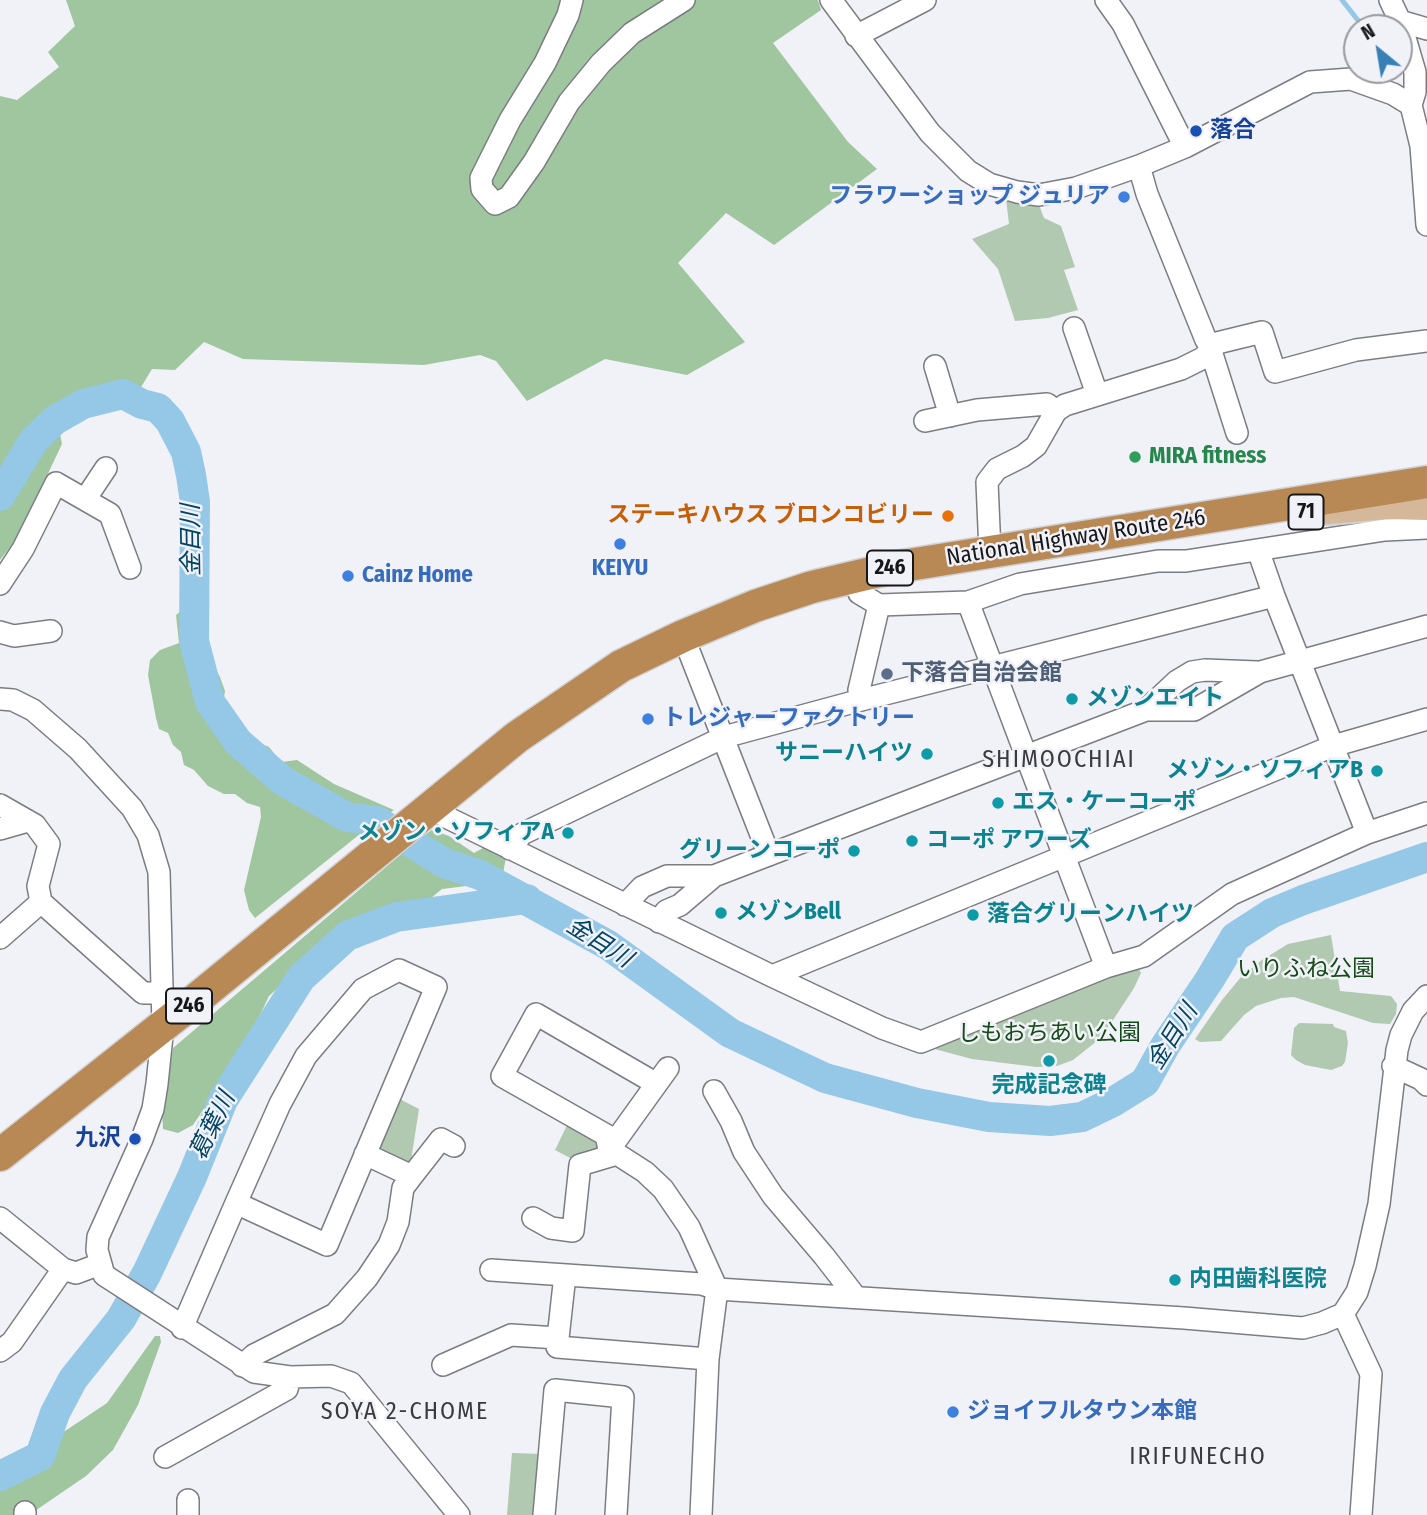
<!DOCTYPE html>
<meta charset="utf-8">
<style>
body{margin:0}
#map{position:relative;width:1427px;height:1515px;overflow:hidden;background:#f1f1f8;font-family:"Fira Sans Condensed",sans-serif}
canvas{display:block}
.north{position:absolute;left:1343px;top:14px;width:70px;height:70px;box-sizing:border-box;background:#f1f1f8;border:2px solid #999a9f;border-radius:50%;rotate:330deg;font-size:19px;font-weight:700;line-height:28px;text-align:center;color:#161719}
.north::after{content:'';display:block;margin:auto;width:24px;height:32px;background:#3781b5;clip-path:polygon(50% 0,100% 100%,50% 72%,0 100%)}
</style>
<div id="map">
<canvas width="1427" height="1515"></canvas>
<div class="north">N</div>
</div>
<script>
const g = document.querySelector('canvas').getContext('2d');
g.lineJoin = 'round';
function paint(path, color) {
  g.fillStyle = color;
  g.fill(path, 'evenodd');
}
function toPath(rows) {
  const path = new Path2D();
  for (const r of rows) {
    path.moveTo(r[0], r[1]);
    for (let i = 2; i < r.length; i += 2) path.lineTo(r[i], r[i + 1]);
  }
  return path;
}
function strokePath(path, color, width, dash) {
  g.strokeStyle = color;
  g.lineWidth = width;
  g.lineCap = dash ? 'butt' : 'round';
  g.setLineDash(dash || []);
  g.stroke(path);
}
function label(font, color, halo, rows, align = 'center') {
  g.font = font + ' "Fira Sans Condensed","Noto Sans JP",sans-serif';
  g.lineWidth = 5;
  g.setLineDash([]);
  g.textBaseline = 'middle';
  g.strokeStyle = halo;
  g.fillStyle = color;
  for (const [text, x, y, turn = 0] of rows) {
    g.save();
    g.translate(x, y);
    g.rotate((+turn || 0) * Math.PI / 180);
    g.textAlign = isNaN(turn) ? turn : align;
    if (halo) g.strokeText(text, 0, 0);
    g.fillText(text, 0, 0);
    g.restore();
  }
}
paint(toPath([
 [1006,199,1039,205,1044,218,1061,226,1075,267,1064,270,1078,310,1048,318,1015,321,998,269,972,239,1009,224],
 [1331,935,1340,991,1391,996,1397,1004,1396,1014,1390,1024,1373,1023,1294,997,1281,998,1256,1006,1244,1015,1221,1041,1200,1042,1195,1039,1222,1000,1241,977,1262,960,1288,944],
 [1136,963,1141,973,1134,988,1102,1037,1073,1060,1057,1066,1036,1067,972,1059,927,1047],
 [1299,1023,1333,1024,1334,1027,1346,1031,1348,1043,1345,1062,1342,1066,1331,1070,1305,1065,1296,1060,1291,1055,1294,1028],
 [396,1097,419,1109,410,1167,374,1146],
 [569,1121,600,1139,602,1146,597,1155,576,1155,574,1160,555,1150],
 [512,1453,543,1454,539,1515,507,1515]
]), '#b1c9b0');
paint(toPath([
 [66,0,818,0,821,10,773,43,848,142,877,169,774,245,726,213,678,263,745,342,687,375,605,359,527,401,496,361,480,355,424,365,243,359,204,342,175,370,152,369,129,407,102,408,59,429,62,444,18,537,0,560,0,96,17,100,59,67,48,52,75,26],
 [191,603,215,668,220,677,225,691,223,704,257,742,269,747,281,762,297,760,334,784,394,810,365,830,255,918,249,910,244,890,261,817,260,807,247,803,235,794,224,794,208,786,194,770,184,765,181,752,173,745,168,733,159,729,156,718,148,675,150,660,160,650,179,643,176,615],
 [432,830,449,836,474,853,483,848,499,848,506,857,503,874,491,883,442,889,431,898,372,912,336,934,269,996,244,1049,193,1125,178,1133,163,1129,162,1111,173,1048,419,839],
 [155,1336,160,1336,161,1342,138,1405,113,1450,86,1476,29,1515,0,1515,0,1463,59,1435,107,1403]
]), '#9fc69e');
strokePath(toPath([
 [1342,0,1364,28]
]), '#94c8e6', 5);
strokePath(toPath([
 [0,496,34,440,55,420,83,404,123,394,142,404,158,408,170,421,186,452,191,475,195,502,194,641,210,702,238,742,283,781,347,817,377,821,444,863,480,875,608,945,730,1033,825,1078,917,1103,989,1117,1050,1121,1082,1117,1113,1102,1145,1082,1165,1046,1210,979,1235,937,1272,913,1303,900,1427,857],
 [0,1476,40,1456,55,1413,73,1379,121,1319,147,1273,192,1177,223,1100,301,978,347,936,396,917,527,899]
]), '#94c8e6', 30);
const minor = toPath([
 [572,0,568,15,545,63,510,120,481,178,482,189,495,204,509,197,534,162,569,102,601,63,632,33,684,0],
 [831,0,930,133,968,171,989,184,1017,192,1039,195,1076,188,1139,166,1185,147,1310,82,1351,79,1393,94,1411,105],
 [1106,0,1123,24,1185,147],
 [1390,0,1400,21,1415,72,1415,92,1411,105,1421,146,1427,225],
 [1400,21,1427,29],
 [856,36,925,0],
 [1139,166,1147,194,1206,340,1214,347],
 [1074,328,1097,394],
 [1211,351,1237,433],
 [935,366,950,416],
 [925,421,977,410,1047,404,1056,411],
 [86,498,106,468],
 [1258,550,1274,596,1367,833],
 [990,552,987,482,997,469,1023,456,1036,446,1056,411,1065,405,1181,369,1203,358,1217,343,1262,332,1275,372,1356,350,1427,341],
 [0,584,23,549,56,483,110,514,130,568],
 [859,593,879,605,968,602,1020,584,1158,561,1186,561,1385,530,1427,528],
 [968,602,1106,967],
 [0,632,14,636,51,631],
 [683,636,769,855],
 [0,699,13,700,33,710,78,749,132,808,148,835,159,872,163,1026,157,1084,153,1109,142,1139,98,1237,97,1250,104,1275,254,1372,290,1377,331,1376,351,1383,459,1515],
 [861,700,859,690,879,605],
 [1146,710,1177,681,1192,672,1205,670,1257,672],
 [0,805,35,825,49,844,38,886,41,902,143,993,162,993],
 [444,816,772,976,882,1028,921,1042,1106,967,1144,956,1232,894,1367,833,1427,813],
 [0,829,28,821],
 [510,849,522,834,724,737,861,700,1274,596],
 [625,905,642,887,667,876,714,876],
 [659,922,666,911,680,905,714,876,1026,756,1146,710,1194,710,1260,672,1427,626],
 [0,938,41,902],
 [772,976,1333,746,1427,719],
 [1393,1066,1421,1079,1427,1085],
 [714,1091,731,1121,744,1152,773,1196,824,1256,855,1296],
 [609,1150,668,1068],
 [617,1154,609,1150,606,1135,502,1076,536,1014,655,1083],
 [412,1176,441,1139,454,1146],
 [0,1218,63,1269,76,1273,100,1264],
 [533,1218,551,1228,573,1231,580,1165,617,1154,645,1172,663,1189,689,1227,717,1289,708,1359,701,1515],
 [491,1270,702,1284,717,1289,1184,1318,1303,1328,1322,1323,1343,1314,1357,1292,1365,1266,1379,1204,1397,1050,1401,1035,1413,1011,1427,996],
 [565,1275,557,1347,708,1359],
 [1343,1314,1371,1374,1361,1515],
 [182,1328,236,1203,280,1104,306,1056,363,989,399,970,436,987,327,1245,236,1203],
 [0,1351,12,1342,63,1269],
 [443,1365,511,1335,558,1338],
 [242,1366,254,1355,335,1314,367,1278,389,1245,398,1222,403,1188,412,1176,365,1154],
 [165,1457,287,1389,290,1377],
 [188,1500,188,1515],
 [25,1512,25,1515],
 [544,1515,555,1390,623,1397,616,1515]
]);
const major = toPath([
 [1327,511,1388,506,1427,507]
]);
const highway = toPath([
 [0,1155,188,1006,517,737,621,666,683,636,755,606,812,587,896,567,1427,482]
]);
strokePath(minor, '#7c7d83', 24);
strokePath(major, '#d0d1d1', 30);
strokePath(highway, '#d0d1d1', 35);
strokePath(minor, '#fff', 21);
strokePath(major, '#d5b899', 26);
strokePath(highway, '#b98955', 32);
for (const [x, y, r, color] of [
 [1196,131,7,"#1a4fb4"],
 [1124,197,7,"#3f7fe0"],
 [1135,457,7,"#2e9e5b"],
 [948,516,7,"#e8710a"],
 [620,544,7,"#3f7fe0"],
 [348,576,7,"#3f7fe0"],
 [887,674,7,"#5c6f8a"],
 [1072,699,7,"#0f9aa8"],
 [648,719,7,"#3f7fe0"],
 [927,754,7,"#0f9aa8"],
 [1377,771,7,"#0f9aa8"],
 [998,803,7,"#0f9aa8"],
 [568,833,7,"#0f9aa8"],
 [912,841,7,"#0f9aa8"],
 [854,851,7,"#0f9aa8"],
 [721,913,7,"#0f9aa8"],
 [973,915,7,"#0f9aa8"],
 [1049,1061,7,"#0f9aa8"],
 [135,1139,7,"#1a4fb4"],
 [1175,1280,7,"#0f9aa8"],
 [953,1412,7,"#3f7fe0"]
]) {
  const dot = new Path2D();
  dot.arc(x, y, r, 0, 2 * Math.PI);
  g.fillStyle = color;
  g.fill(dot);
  strokePath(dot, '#f1f1f8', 2.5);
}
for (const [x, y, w] of [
 [1306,512,35],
 [890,568,46],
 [189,1006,46]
]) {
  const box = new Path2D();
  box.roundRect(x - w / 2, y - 17.5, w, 35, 5);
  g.fillStyle = '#f1f1f8';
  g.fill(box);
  strokePath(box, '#161719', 2);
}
label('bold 21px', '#161719', null, [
 ["71",1306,512],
 ["246",890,568],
 ["246",189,1006]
]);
label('bold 23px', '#164399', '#f1f1f8', [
 ["落合",1210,131],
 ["九沢",121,1139,"right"]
], 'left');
label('bold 23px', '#366cbe', '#f1f1f8', [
 ["フラワーショップ ジュリア",1110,197,"right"],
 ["KEIYU",620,569,"center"],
 ["Cainz Home",362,576],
 ["トレジャーファクトリー",662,719],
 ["ジョイフルタウン本館",967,1412]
], 'left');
label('bold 23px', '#27864d', '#f1f1f8', [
 ["MIRA fitness",1149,457]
], 'left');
label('bold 23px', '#c56008', '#f1f1f8', [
 ["ステーキハウス ブロンコビリー",934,516]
], 'right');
label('23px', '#161719', '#f1f1f8', [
 ["National Highway Route 246",1076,538,-9]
]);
label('bold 23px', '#4e5e75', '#f1f1f8', [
 ["下落合自治会館",901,674]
], 'left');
label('bold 23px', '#0d838f', '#f1f1f8', [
 ["メゾンエイト",1086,699],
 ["サニーハイツ",913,754,"right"],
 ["メゾン・ソフィアB",1363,771,"right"],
 ["エス・ケーコーポ",1012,803],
 ["メゾン・ソフィアA",554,833,"right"],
 ["コーポ アワーズ",926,841],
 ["グリーンコーポ",840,851,"right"],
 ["メゾンBell",735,913],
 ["落合グリーンハイツ",987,915],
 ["完成記念碑",1049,1086,"center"],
 ["内田歯科医院",1189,1280]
], 'left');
label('23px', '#154b18', '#f1f1f8', [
 ["いりふね公園",1306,970],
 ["しもおちあい公園",1049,1034]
]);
label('italic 24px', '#004462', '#f1f1f8', [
 ["金目川",192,540,-91],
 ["金目川",599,943,32],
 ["金目川",1173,1037,-58],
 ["葛葉川",213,1126,-64]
]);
g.letterSpacing = '2px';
label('24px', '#3a3a40', '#f1f1f8', [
 ["SHIMOOCHIAI",1059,760],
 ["SOYA 2-CHOME",405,1412],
 ["IRIFUNECHO",1198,1457]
]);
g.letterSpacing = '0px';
</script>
